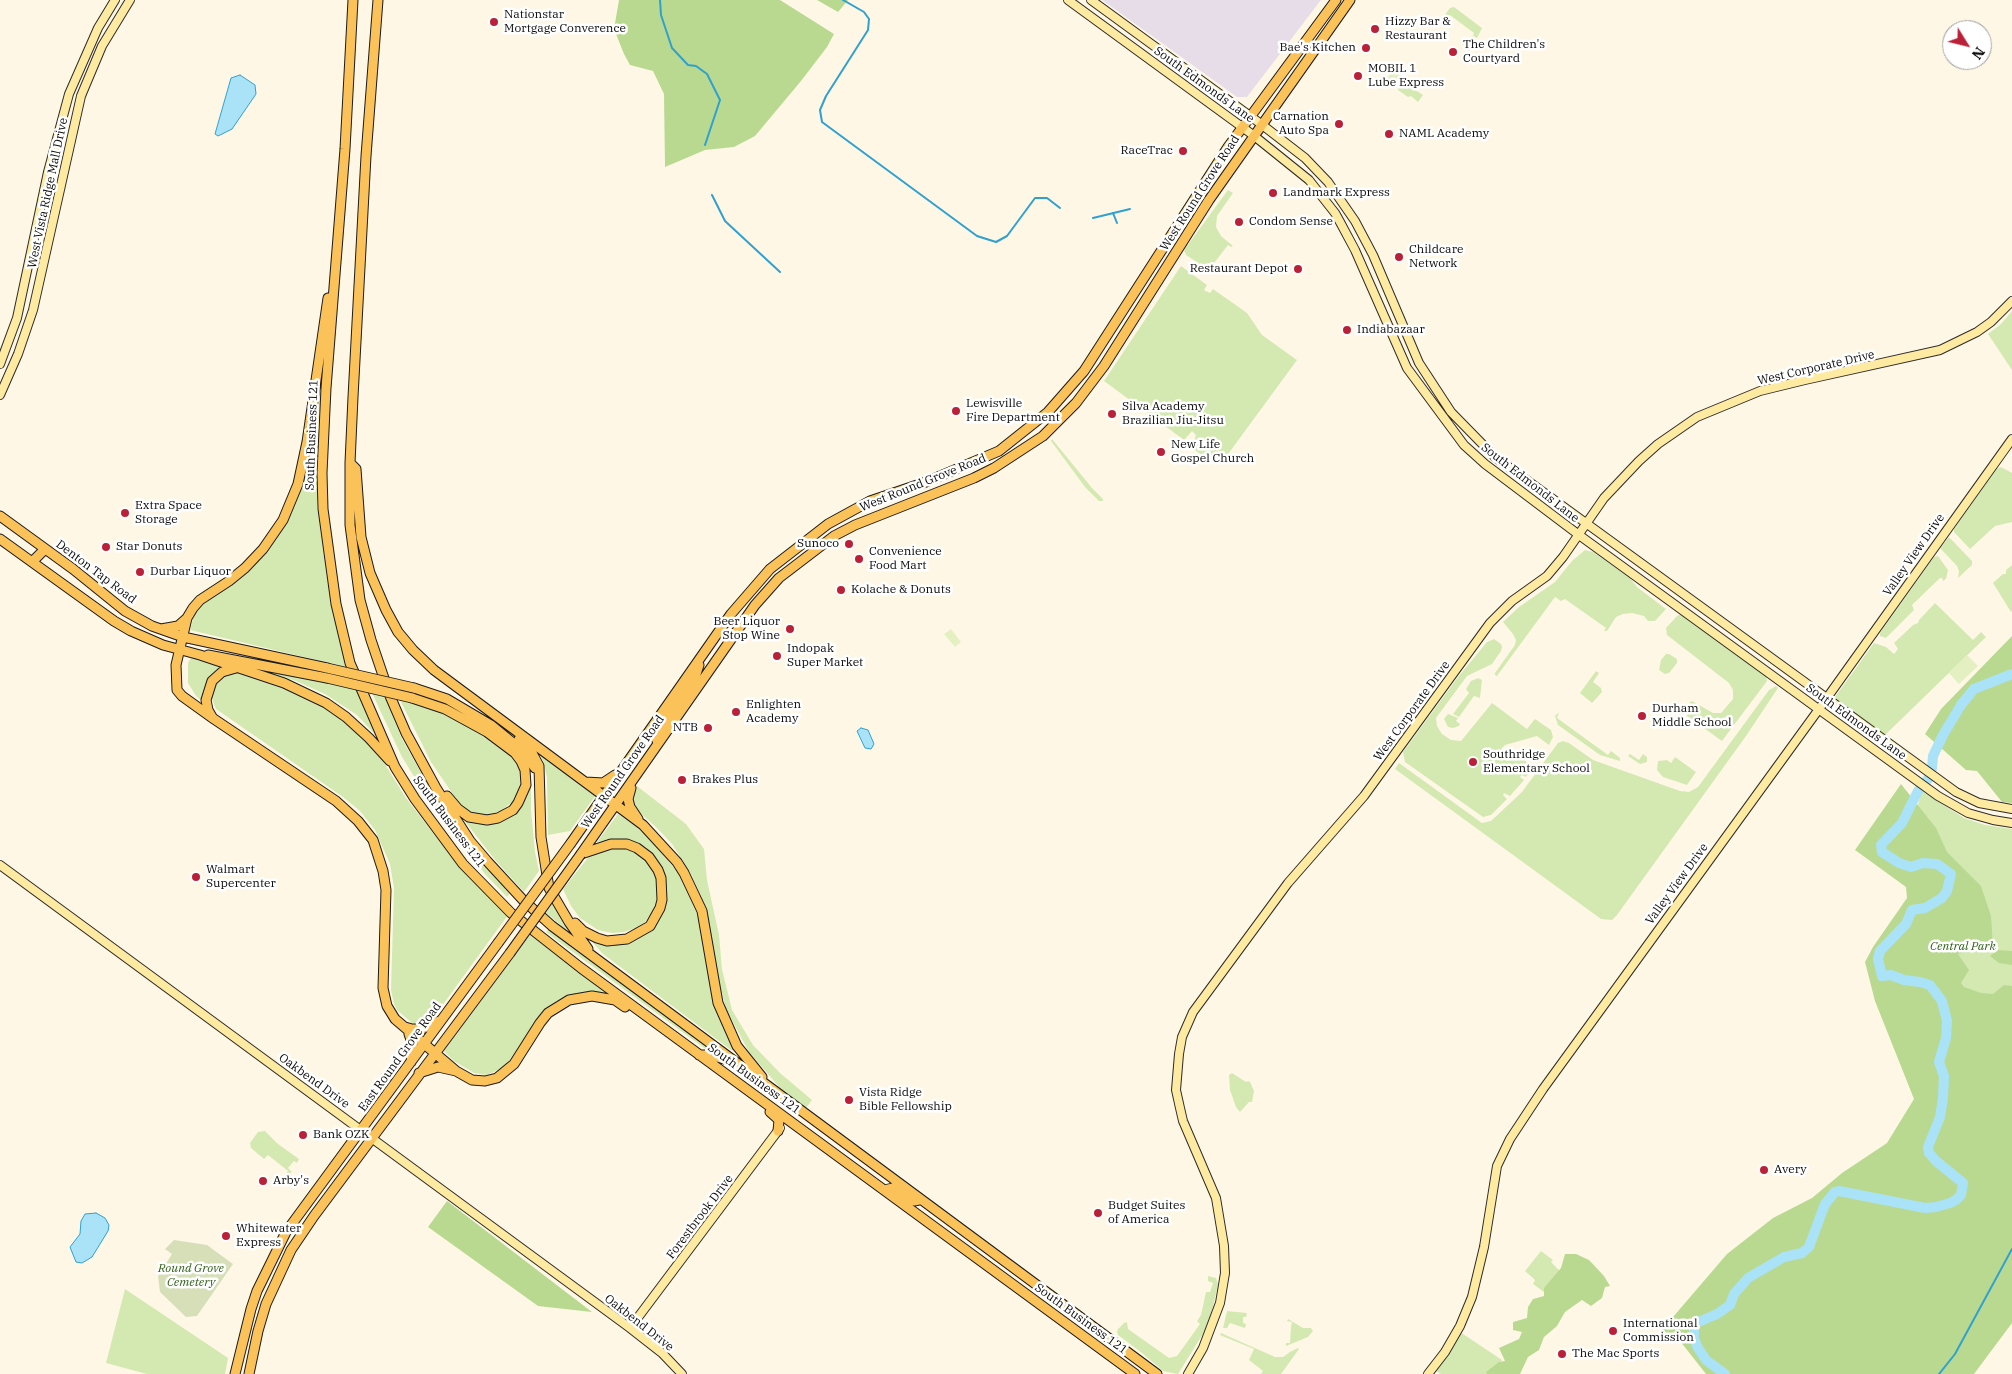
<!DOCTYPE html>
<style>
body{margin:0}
#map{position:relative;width:2012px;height:1374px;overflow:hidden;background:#fff7e6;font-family:"IBM Plex Serif",serif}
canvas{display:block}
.north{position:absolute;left:1942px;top:20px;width:50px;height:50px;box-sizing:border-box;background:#fff;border:1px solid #9d9d9d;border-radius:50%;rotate:126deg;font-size:14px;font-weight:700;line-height:20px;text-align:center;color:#0a0a0a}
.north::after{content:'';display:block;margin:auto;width:18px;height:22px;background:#ba2139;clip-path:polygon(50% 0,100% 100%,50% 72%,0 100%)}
</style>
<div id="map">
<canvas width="2012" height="1374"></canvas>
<div class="north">N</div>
</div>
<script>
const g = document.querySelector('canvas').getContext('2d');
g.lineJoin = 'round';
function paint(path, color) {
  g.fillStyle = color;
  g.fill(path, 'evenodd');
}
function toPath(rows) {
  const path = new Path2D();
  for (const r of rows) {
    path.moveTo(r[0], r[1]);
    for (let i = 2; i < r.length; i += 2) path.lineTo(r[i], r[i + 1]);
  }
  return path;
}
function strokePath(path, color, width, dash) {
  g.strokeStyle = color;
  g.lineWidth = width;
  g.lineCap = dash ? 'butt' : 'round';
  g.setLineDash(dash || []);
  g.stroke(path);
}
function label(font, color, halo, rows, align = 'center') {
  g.font = font + ' "IBM Plex Serif",serif';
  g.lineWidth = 5;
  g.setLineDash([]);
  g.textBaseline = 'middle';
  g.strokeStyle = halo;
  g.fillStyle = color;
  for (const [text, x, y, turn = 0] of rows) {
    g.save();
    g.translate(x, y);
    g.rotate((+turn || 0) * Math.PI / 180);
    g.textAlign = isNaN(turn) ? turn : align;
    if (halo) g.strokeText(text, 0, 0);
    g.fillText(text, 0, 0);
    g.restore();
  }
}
paint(toPath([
 [1102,0,1321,0,1247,97,1237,97]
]), '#e7dde9');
paint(toPath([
 [1454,7,1482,28,1477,38,1473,36,1474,33,1450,15,1448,17,1444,16,1450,8],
 [1402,81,1423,95,1418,102,1411,96,1408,97,1398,90,1399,82],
 [1228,190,1233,193,1217,216,1216,227,1221,236,1233,246,1231,247,1228,245,1211,267,1214,270,1212,272,1186,255,1184,250],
 [1181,266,1207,285,1204,290,1210,293,1213,289,1247,313,1262,335,1297,360,1223,461,1213,463,1192,448,1196,435,1192,431,1184,440,1104,381],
 [2012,311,2012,370,1988,334,2001,324],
 [325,349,319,416,317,506,330,600,346,667,190,630,195,612,200,604,228,585,286,518],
 [1052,439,1092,488,1103,499,1103,501,1099,501,1085,487,1051,441],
 [2001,467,2012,473,2012,522,1995,526,1970,549,1954,532,1954,529,1996,469],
 [1949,537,1972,561,1972,565,1958,578,1959,571,1957,566,1940,548],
 [1585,550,1593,552,1630,578,1637,587,1666,609,1655,621,1648,621,1644,616,1632,613,1623,614,1616,617,1607,631,1604,631,1606,628,1565,599,1561,601,1555,597,1497,676,1495,675,1495,673,1515,645,1516,640,1513,634,1503,622,1519,607,1555,582,1572,561],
 [1938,556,1948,570,1946,579,1943,581,1942,578,1940,578,1912,605,1914,610,1886,638,1880,636,1880,633,1934,557],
 [2012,565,2012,611,2011,612,1993,583,2003,574,2006,574,2006,570],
 [1935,603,1973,640,1981,632,1986,637,1884,736,1837,701,1835,697,1874,643,1886,647,1894,654,1898,649,1894,643,1913,625,1918,623,1919,620],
 [1681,614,1766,676,1767,681,1722,741,1687,716,1690,702,1692,701,1713,713,1721,713,1733,699,1733,690,1729,683,1667,635,1666,628,1677,616],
 [1494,639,1501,644,1502,647,1501,651,1492,664,1467,676,1436,718,1437,726,1442,734,1451,740,1461,741,1492,703,1527,729,1535,719,1551,730,1553,737,1549,745,1537,736,1505,745,1501,749,1514,757,1517,754,1533,767,1526,777,1522,775,1520,777,1524,780,1510,796,1504,793,1503,795,1507,799,1491,815,1483,817,1405,762,1403,752,1458,677,1487,642],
 [1666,654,1669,654,1677,659,1677,663,1669,673,1665,674,1659,670,1661,660],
 [192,658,220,666,208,680,202,701,196,696,188,683,188,663,190,659],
 [242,664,356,687,380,740,357,715,325,694,296,681],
 [1596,671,1599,673,1593,682,1601,688,1602,692,1592,703,1580,693],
 [234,672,299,693,328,707,349,722,376,750,406,798,451,856,508,915,431,1021,418,1025,412,1023,397,1010,394,1004,391,990,394,888,390,864,375,830,360,811,343,797,216,709,211,696,214,684,221,676],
 [1478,678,1482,680,1480,698,1474,696,1459,717,1453,714,1469,693,1466,689,1471,681],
 [1776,686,1778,688,1746,736,1617,915,1612,920,1601,919,1395,769,1399,763,1482,823,1491,821,1522,792,1558,743,1563,741,1569,743,1593,760,1680,791,1689,792,1698,787,1769,690],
 [371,691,383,693,402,739,425,780,460,833,511,892,507,897,485,874,434,809,402,757],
 [398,696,450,713,514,755,522,772,521,790,512,802,501,811,486,815,470,811,459,803,431,762],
 [1559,712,1557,718,1608,755,1611,751,1620,758,1620,761,1600,755,1558,725,1555,716],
 [1448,714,1458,718,1456,721,1460,724,1459,726,1453,728,1448,727,1444,719],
 [535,747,596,795,570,831,548,835,547,777,543,761],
 [1630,754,1639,760,1643,754,1647,757,1647,762,1640,764,1628,756],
 [1675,757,1696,772,1687,785,1663,777,1657,770,1658,761,1667,760,1671,763],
 [530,781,531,781,531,810,535,852,539,871,524,892,496,861,460,815,503,819],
 [637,786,686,824,704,849,707,880,719,935,722,969,732,1010,753,1045,780,1073,812,1100,806,1108,781,1089,749,1052,726,1009,714,961,708,918,701,896,691,874,672,844,657,828,637,810,632,802,633,792],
 [1922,791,1964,818,1985,825,2012,829,2012,1187,1908,924,1914,818],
 [618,814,644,832,679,874,696,911,701,926,714,999,739,1051,731,1050,603,954,575,922,603,939,637,936,666,900,665,881,660,865,649,851,629,840,618,839,597,842],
 [620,846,640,853,655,871,659,881,659,894,656,907,645,922,636,928,624,932,612,933,598,930,580,918,571,906,563,889,591,854],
 [552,904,568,931,546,913],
 [549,929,570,946,709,1048,707,1050,562,944,546,932],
 [530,935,611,996,583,992,565,997,555,1002,544,1011,532,1027,504,1068,486,1075,474,1073,454,1061,444,1051],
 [1232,1073,1246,1082,1248,1081,1250,1082,1254,1091,1252,1102,1249,1102,1240,1112,1236,1107,1230,1090,1229,1075],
 [265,1131,278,1144,299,1159,297,1163,294,1161,288,1168,292,1172,289,1174,286,1174,288,1171,268,1155,264,1159,251,1148,250,1143,258,1132],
 [1541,1251,1553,1260,1551,1262,1560,1271,1544,1292,1533,1284,1535,1280,1525,1271],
 [1208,1276,1216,1278,1218,1284,1213,1307,1206,1329,1178,1374,1163,1371,1142,1353,1118,1335,1117,1332,1118,1329,1124,1323,1127,1322,1128,1329,1169,1358,1177,1356,1200,1324,1197,1321,1201,1315,1206,1292,1210,1292,1213,1283,1208,1281],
 [125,1289,228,1358,225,1374,147,1374,106,1363],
 [1227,1311,1247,1313,1246,1317,1243,1317,1243,1323,1246,1324,1245,1328,1230,1323,1227,1328,1223,1328],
 [1288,1319,1303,1328,1311,1328,1313,1331,1308,1337,1286,1346,1286,1343,1290,1343,1291,1327,1292,1322,1287,1321],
 [1460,1332,1502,1360,1493,1374,1441,1374,1436,1371],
 [1221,1333,1275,1357,1283,1357,1290,1352,1298,1348,1299,1349,1281,1374,1261,1374,1263,1371,1249,1360,1254,1349,1220,1335]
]), '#d4e9b1');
paint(toPath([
 [619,0,780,0,834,34,827,47,801,81,755,136,734,147,705,150,665,167,664,94,653,71,630,65,624,54,614,29],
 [817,0,848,0,838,12],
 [2012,636,2012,803,2002,802,1977,771,1966,770,1925,734,1941,709],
 [1901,784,1936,828,1947,852,1981,886,1991,916,1993,947,1958,954,1969,970,1961,983,1964,987,1981,993,1993,994,2004,985,2012,986,2012,1323,1974,1374,1706,1374,1680,1341,1661,1331,1727,1254,1773,1218,1812,1198,1842,1173,1887,1143,1914,1099,1875,1001,1865,962,1873,947,1907,898,1906,887,1855,850],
 [1998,950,2012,951,2012,965,1999,963,1990,956],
 [447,1201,592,1312,538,1306,428,1227],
 [1565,1254,1576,1254,1589,1260,1604,1276,1610,1286,1605,1287,1602,1298,1591,1306,1582,1300,1565,1312,1557,1326,1544,1337,1539,1350,1528,1357,1520,1374,1487,1374,1486,1372,1499,1362,1505,1361,1499,1348,1519,1339,1522,1332,1513,1330,1513,1322,1527,1318,1528,1307,1533,1299,1544,1296,1544,1288,1561,1268]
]), '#b9d990');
paint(toPath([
 [174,1240,207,1245,233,1264,197,1316,186,1317,160,1292,158,1276,172,1254,165,1249]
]), '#d7dfb9');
paint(toPath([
 [1393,70,1400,75,1390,87,1384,83],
 [951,629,961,642,955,647,944,634],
 [1967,655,1978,666,1959,684,1949,673]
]), '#e5f0c2');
const water = toPath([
 [240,75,255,85,256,94,232,129,218,136,215,134,231,78,240,75],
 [861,728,868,730,874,744,871,749,865,748,857,731,861,728],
 [96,1213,105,1218,109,1225,108,1231,92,1257,82,1263,76,1262,70,1247,80,1234,81,1221,85,1214,96,1213]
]);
paint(water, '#aae3f7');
strokePath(water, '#30a1cf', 1);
strokePath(toPath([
 [660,0,661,15,672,48,688,65,696,66,707,74,720,100,705,145],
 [843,0,864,12,869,19,868,30,826,96,820,110,822,122,977,236,996,242,1007,236,1035,198,1047,198,1060,208],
 [712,195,725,221,780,272],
 [1113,213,1117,223],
 [1093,218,1130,209],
 [1939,1374,1955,1354,2012,1249]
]), '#30a1cf', 2);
strokePath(toPath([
 [1725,1374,1706,1360,1698,1348,1694,1339,1694,1329,1696,1323,1717,1314,1730,1305,1734,1294,1748,1278,1784,1257,1802,1253,1809,1247,1825,1204,1835,1192,1839,1191,1925,1208,1936,1207,1950,1203,1956,1200,1961,1195,1963,1183,1936,1161,1929,1153,1928,1147,1940,1117,1943,1098,1944,1076,1939,1062,1946,1038,1947,1021,1942,1001,1930,985,1920,982,1904,980,1891,975,1882,976,1878,959,1880,951,1906,924,1912,910,1925,908,1942,898,1947,891,1951,874,1937,864,1923,863,1911,867,1899,863,1882,852,1881,845,1902,823,1918,791,1928,779,1932,768,1933,756,1943,735,1961,705,1974,689,2012,674]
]), '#aae3f7', 10);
const secondary = toPath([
 [1068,0,1253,135,1309,180,1335,213,1340,222,1355,250,1407,368,1464,445,1485,464,1579,535,1938,796,1968,813,1993,820,2012,823],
 [1091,0,1261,124,1305,158,1328,182,1355,221,1373,255,1419,363,1451,412,1495,457,1956,792,1979,803,2012,809],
 [0,364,17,318,48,172,69,94,98,28,115,0],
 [0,395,18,354,33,310,81,96,102,46,130,0],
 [0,865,630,1328,662,1353,682,1374],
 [630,1328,780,1128],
 [1188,1374,1203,1348,1220,1303,1225,1273,1224,1246,1216,1198,1183,1121,1180,1108,1176,1090,1179,1054,1182,1037,1193,1012,1288,883,1364,796,1490,623,1512,601,1547,576,1563,557,1604,498,1639,461,1658,444,1697,417,1760,391,1805,380,1940,350,1977,332,1991,322,2012,301],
 [1428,1374,1445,1352,1460,1326,1472,1297,1484,1247,1497,1166,1510,1139,1543,1089,1819,709,2012,439]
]);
const primary = toPath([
 [353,0,345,149,326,388,322,473,323,509,336,604,350,663,395,767,415,799,463,864,511,913,581,968,1135,1374],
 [378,0,366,156,353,397,350,463,350,525,360,600,371,640,390,696,406,733,436,788,470,841,487,861,523,900,552,926,1157,1374],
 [328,298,307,442,298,484,283,520,263,549,245,568,229,581,200,600,193,608,187,618,176,665,177,690,182,696,214,719,336,801,358,821,373,840,383,871,386,890,383,988,387,1006,395,1019,456,1071],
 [350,463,356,469,361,537,370,573,386,610,398,632,413,650,434,670,643,825,677,862,684,873,702,911,718,1003,737,1046,762,1077],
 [0,516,73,569,125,611,152,626,183,637,327,668],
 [0,539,114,621,131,631,163,645,200,655,284,683,326,703,346,717,369,738,390,761],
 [32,562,45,549],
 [161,629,178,626,187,618],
 [208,655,327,678],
 [414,688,447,699,491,725,519,748,535,768],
 [412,698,445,709,487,732,515,753,521,761,525,770,526,785,518,803,513,810,498,818,487,820,469,817,458,809,447,796],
 [212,717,208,710,206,700,212,681,222,672,236,668],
 [519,739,532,753,539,766,541,837,549,888,569,922,588,949],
 [658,743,655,736,694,680,699,665],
 [586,782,603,783,615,775],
 [631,788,628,799,630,807,638,819],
 [571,843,731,614,770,569,828,524,870,501,926,482,999,451,1048,412,1084,371,1228,147,1336,0],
 [581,854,755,605,779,578,834,536,855,525,974,478,994,468,1043,436,1076,403,1104,366,1209,200,1350,0],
 [575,923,583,931,597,938,607,941,627,939,650,926,660,908,662,900,661,878,658,870,649,857,637,848,627,844,611,844,581,854],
 [405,1027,412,1029,422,1029,439,1021],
 [409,1034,413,1045,411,1062],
 [699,1055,709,1055,728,1060],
 [419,1073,438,1067,456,1071,472,1080,485,1081,497,1078,514,1064,540,1023,548,1013,569,1000,592,996,615,1000,625,1007],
 [770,1112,779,1120,778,1131],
 [884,1190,893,1188,914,1201,919,1200],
 [235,1374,251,1309,257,1291,286,1232,498,943],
 [249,1374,258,1331,266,1304,291,1250,314,1216,510,953]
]);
strokePath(secondary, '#2c2c2c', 10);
strokePath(primary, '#1b1b1b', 11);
strokePath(secondary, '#ffeaa1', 8);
strokePath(primary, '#fbc25a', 9);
const primaryBridge = toPath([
 [327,668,414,688],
 [327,678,412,698],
 [498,943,571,843],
 [510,953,581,854]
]);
strokePath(primaryBridge, '#1b1b1b', 11, []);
strokePath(primaryBridge, '#fbc25a', 9);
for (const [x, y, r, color] of [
 [494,22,5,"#ba2139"],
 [1375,29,5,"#ba2139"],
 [1366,48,5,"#ba2139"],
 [1453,52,5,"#ba2139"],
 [1358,76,5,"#ba2139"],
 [1339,124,5,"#ba2139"],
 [1389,134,5,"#ba2139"],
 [1183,151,5,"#ba2139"],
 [1273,193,5,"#ba2139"],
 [1239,222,5,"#ba2139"],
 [1399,257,5,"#ba2139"],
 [1298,269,5,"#ba2139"],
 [1347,330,5,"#ba2139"],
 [956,411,5,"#ba2139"],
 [1112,414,5,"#ba2139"],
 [1161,452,5,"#ba2139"],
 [125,513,5,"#ba2139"],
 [849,544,5,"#ba2139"],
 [106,547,5,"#ba2139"],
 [859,559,5,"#ba2139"],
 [140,572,5,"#ba2139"],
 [841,590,5,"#ba2139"],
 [790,629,5,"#ba2139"],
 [777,656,5,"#ba2139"],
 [736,712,5,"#ba2139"],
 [1642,716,5,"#ba2139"],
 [708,728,5,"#ba2139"],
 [1473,762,5,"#ba2139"],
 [682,780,5,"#ba2139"],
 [196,877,5,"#ba2139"],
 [849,1100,5,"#ba2139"],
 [303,1135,5,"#ba2139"],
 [1764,1170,5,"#ba2139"],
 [263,1181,5,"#ba2139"],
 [1098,1213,5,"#ba2139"],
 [226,1236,5,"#ba2139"],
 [1613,1331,5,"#ba2139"],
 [1562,1354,5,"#ba2139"]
]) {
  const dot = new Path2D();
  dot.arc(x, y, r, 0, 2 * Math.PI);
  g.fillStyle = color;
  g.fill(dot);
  strokePath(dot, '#fff', 2);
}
label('12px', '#0a0a0a', '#fff', [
 ["Nationstar",504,15],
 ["Mortgage Converence",504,29],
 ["Hizzy Bar &",1385,22],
 ["Restaurant",1385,36],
 ["The Children's",1463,45],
 ["Courtyard",1463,59],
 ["Bae's Kitchen",1356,48,"right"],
 ["MOBIL 1",1368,69],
 ["Lube Express",1368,83],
 ["Carnation",1329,117,"right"],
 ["Auto Spa",1329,131,"right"],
 ["NAML Academy",1399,134],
 ["RaceTrac",1173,151,"right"],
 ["Landmark Express",1283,193],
 ["Condom Sense",1249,222],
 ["Childcare",1409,250],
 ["Network",1409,264],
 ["Restaurant Depot",1288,269,"right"],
 ["Indiabazaar",1357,330],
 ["Lewisville",966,404],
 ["Fire Department",966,418],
 ["Silva Academy",1122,407],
 ["Brazilian Jiu-Jitsu",1122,421],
 ["New Life",1171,445],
 ["Gospel Church",1171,459],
 ["Extra Space",135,506],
 ["Storage",135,520],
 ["Sunoco",839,544,"right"],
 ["Star Donuts",116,547],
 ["Convenience",869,552],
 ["Food Mart",869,566],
 ["Durbar Liquor",150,572],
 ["Kolache & Donuts",851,590],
 ["Beer Liquor",780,622,"right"],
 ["Stop Wine",780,636,"right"],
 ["Indopak",787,649],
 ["Super Market",787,663],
 ["Enlighten",746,705],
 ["Academy",746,719],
 ["Durham",1652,709],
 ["Middle School",1652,723],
 ["NTB",698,728,"right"],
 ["Southridge",1483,755],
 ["Elementary School",1483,769],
 ["Brakes Plus",692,780],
 ["Walmart",206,870],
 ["Supercenter",206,884],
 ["Vista Ridge",859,1093],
 ["Bible Fellowship",859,1107],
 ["Bank OZK",313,1135],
 ["Avery",1774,1170],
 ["Arby's",273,1181],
 ["Budget Suites",1108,1206],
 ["of America",1108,1220],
 ["Whitewater",236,1229],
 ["Express",236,1243],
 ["International",1623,1324],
 ["Commission",1623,1338],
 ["The Mac Sports",1572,1354]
], 'left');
label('12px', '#0a0a0a', '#fff', [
 ["South Edmonds Lane",1204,85,36],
 ["West Vista Ridge Mall Drive",48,193,-78],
 ["West Round Grove Road",1200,193,-57],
 ["West Corporate Drive",1816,368,-13],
 ["South Business 121",312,435,-88],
 ["West Round Grove Road",923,483,-22],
 ["South Edmonds Lane",1530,483,38],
 ["Valley View Drive",1914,555,-55],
 ["Denton Tap Road",96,572,37],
 ["West Corporate Drive",1412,711,-54],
 ["South Edmonds Lane",1856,722,36],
 ["West Round Grove Road",623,772,-55],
 ["South Business 121",449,822,53],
 ["Valley View Drive",1677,884,-54],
 ["East Round Grove Road",400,1057,-54],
 ["South Business 121",754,1079,36],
 ["Oakbend Drive",314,1081,36],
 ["Forestbrook Drive",700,1217,-53],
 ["South Business 121",1081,1319,36],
 ["Oakbend Drive",639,1323,38]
]);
label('italic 12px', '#31611a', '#fff', [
 ["Central Park",1963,947],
 ["Round Grove",191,1269],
 ["Cemetery",191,1283]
]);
</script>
